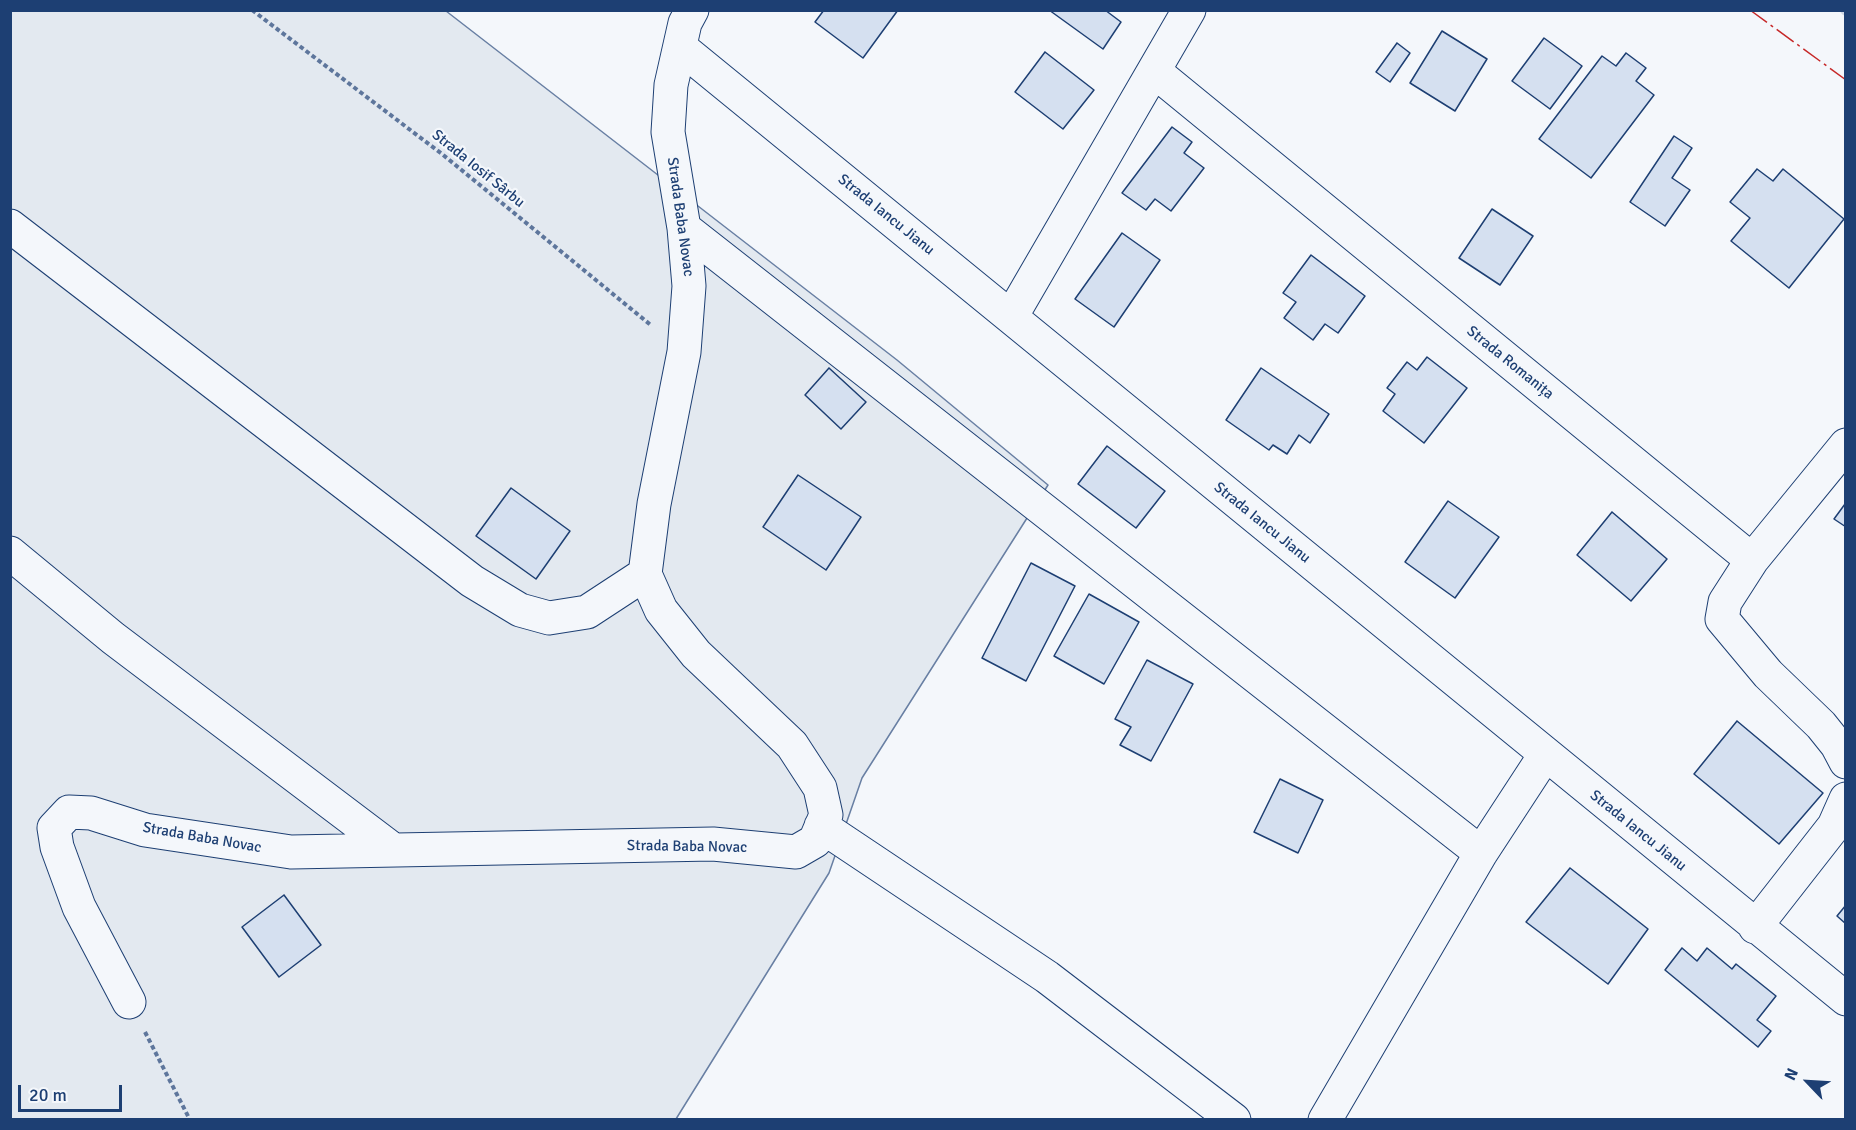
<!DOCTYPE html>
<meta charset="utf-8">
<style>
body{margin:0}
#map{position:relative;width:1856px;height:1130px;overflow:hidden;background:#f4f7fb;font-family:Signika,sans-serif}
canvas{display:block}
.frame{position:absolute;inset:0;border:12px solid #1d3f73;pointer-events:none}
.north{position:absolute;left:1778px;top:1052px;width:60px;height:60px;-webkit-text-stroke:4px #f4f7fb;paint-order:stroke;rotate:295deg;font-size:16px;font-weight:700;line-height:24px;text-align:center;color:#1d3f73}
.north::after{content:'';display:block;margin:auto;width:21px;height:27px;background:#1d3f73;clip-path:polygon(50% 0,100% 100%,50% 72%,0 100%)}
.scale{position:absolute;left:18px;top:1085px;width:104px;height:27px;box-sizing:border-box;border:3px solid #1d3f73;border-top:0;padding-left:8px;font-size:18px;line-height:21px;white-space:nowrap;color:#1d3f73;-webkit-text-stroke:4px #f4f7fb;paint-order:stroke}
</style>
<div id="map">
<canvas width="1856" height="1130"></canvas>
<div class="frame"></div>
<div class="north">N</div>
<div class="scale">20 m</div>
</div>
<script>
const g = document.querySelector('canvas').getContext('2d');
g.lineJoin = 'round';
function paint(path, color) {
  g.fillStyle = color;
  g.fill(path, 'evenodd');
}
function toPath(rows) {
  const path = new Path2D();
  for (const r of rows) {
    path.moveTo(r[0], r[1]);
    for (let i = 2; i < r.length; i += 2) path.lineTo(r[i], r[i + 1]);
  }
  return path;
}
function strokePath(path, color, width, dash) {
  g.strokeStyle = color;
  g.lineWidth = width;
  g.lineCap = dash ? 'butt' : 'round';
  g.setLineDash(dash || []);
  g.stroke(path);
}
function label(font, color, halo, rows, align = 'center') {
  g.font = font + ' Signika,sans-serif';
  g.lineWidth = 4.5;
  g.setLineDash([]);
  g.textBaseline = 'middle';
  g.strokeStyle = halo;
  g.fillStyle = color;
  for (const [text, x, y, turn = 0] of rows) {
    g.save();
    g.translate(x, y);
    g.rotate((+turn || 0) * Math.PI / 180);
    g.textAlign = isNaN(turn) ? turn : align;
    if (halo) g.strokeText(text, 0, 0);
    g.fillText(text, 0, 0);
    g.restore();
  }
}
const green = toPath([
 [10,11,446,11,897,360,1048,485,862,778,829,873,676,1119,11,1119,10,11]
]);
paint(green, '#e3e9f0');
strokePath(green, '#687fa3', 1.5);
strokePath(toPath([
 [1845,10,1846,11]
]), '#cfd7e4', 10);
const building = toPath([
 [824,10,898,10,863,58,815,22,824,10],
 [1049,10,1105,10,1121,22,1103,49,1049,10],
 [1442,31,1487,59,1455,111,1410,83,1442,31],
 [1544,38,1582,66,1550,109,1512,81,1544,38],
 [1397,43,1410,53,1390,82,1376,72,1397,43],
 [1045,52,1094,90,1063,129,1015,92,1045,52],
 [1626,53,1646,68,1636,81,1654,95,1591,178,1539,139,1602,56,1616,66,1626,53],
 [1172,127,1192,142,1184,153,1204,168,1171,211,1155,199,1146,210,1122,193,1172,127],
 [1674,136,1692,148,1672,178,1690,190,1665,226,1630,202,1674,136],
 [1757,169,1773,181,1783,169,1844,219,1789,288,1731,241,1750,218,1730,202,1757,169],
 [1492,209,1533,236,1500,285,1459,258,1492,209],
 [1122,233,1160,260,1114,327,1075,299,1122,233],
 [1311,255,1365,296,1338,333,1325,324,1313,340,1284,318,1296,302,1283,293,1311,255],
 [1427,357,1467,388,1424,443,1383,411,1395,394,1387,388,1407,362,1417,370,1427,357],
 [829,368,866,402,841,429,805,395,829,368],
 [1261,368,1329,414,1310,443,1299,435,1287,454,1273,445,1269,450,1226,420,1261,368],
 [1107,446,1165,491,1136,528,1078,484,1107,446],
 [798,475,861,517,826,570,763,527,798,475],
 [511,488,570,531,536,579,476,536,511,488],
 [1448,501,1499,537,1455,598,1405,562,1448,501],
 [1845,504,1846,505,1846,527,1834,519,1845,504],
 [1612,512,1667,559,1631,601,1577,555,1612,512],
 [1031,563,1075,586,1026,681,982,658,1031,563],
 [1089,594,1139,622,1104,684,1054,656,1089,594],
 [1147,660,1193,684,1151,761,1120,745,1131,727,1115,719,1147,660],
 [1737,721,1823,793,1779,844,1694,774,1737,721],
 [1280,779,1323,800,1298,853,1254,832,1280,779],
 [1570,868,1648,929,1608,984,1526,922,1570,868],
 [284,895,321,945,279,977,242,927,284,895],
 [1846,905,1846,924,1837,916,1846,905],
 [1682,948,1697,961,1707,948,1732,969,1736,964,1776,996,1757,1020,1771,1031,1758,1047,1665,970,1682,948]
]);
paint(building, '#d5e0f0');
strokePath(building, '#1d3f73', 1.5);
const minor = toPath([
 [680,47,1846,999],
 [1154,71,1752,560,1846,445],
 [10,226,472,581,520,610,549,618,587,612,645,574],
 [684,228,1481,853],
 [1011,317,1189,10],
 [10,553,113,638,392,849],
 [1752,560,1725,602,1722,619,1768,674,1821,725,1837,745,1846,762],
 [821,826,1047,977,1234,1120],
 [1755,927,1834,826,1846,799],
 [129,1002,79,907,57,847,54,828,69,812,91,813,145,830,291,852,713,844,796,852,815,841,826,815,820,788,792,745,696,654,661,610,645,574,654,504,684,352,689,286,684,228,668,132,671,85,685,23,692,10],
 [1325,1120,1481,853,1545,755]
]);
strokePath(minor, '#1d3f73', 35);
strokePath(toPath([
 [252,10,442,154,652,326],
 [145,1032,190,1120]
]), '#5e769c', 4, [4.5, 3]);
strokePath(minor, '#f4f7fb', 33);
strokePath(toPath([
 [1750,10,1846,80]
]), '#c62828', 1.5, [21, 4.5, 3, 4.5]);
label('15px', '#1d3f73', '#f4f7fb', [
 ["Strada Iosif Sârbu",478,169,39],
 ["Strada Iancu Jianu",886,215,39],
 ["Strada Baba Novac",680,217,82],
 ["Strada Romanița",1510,363,39],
 ["Strada Iancu Jianu",1262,523,39],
 ["Strada Iancu Jianu",1638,831,39],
 ["Strada Baba Novac",202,838,10],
 ["Strada Baba Novac",687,847,1]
]);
</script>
